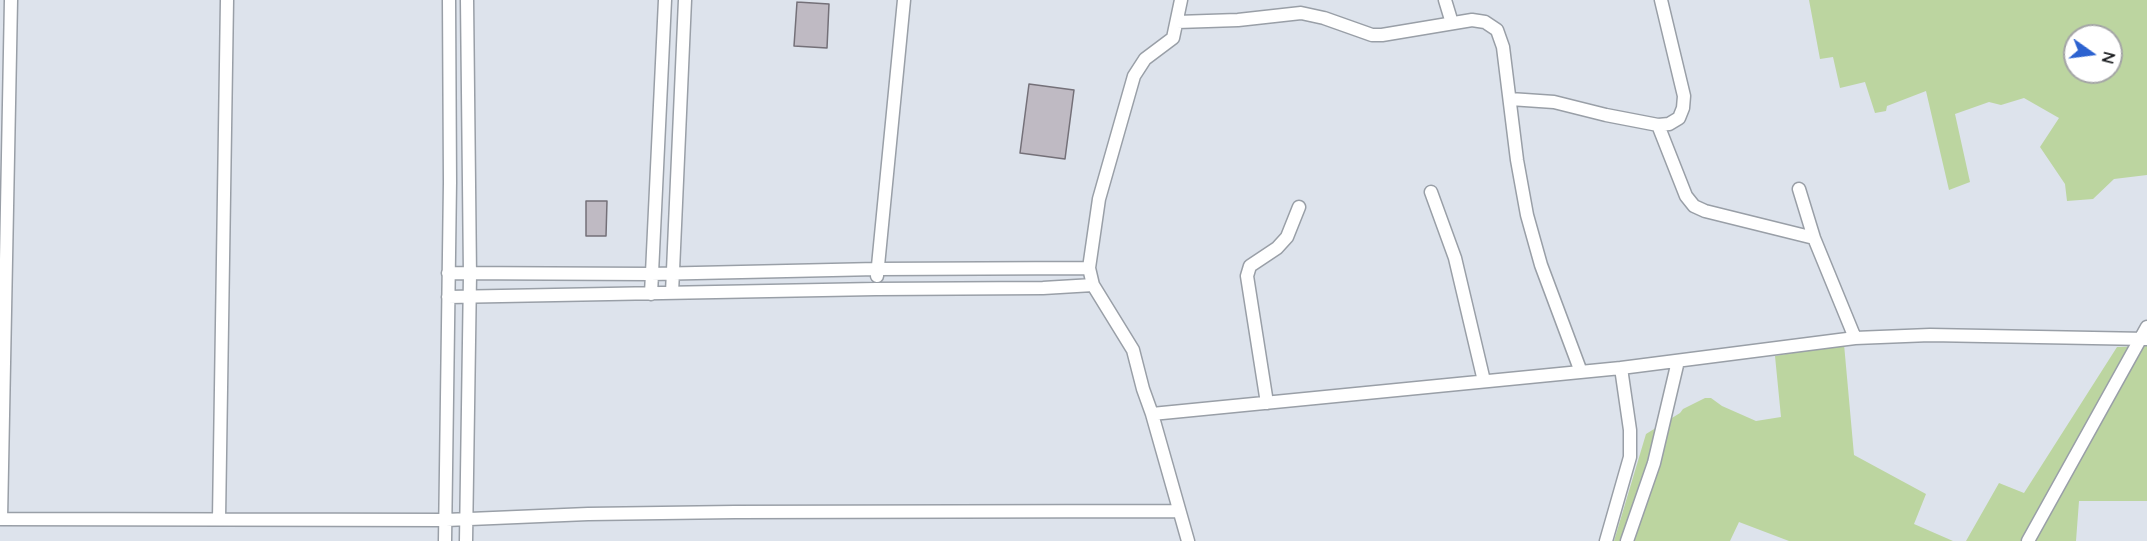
<!DOCTYPE html>
<style>
body{margin:0}
#map{position:relative;width:2147px;height:541px;overflow:hidden;background:#dde3ec;font-family:Quicksand,sans-serif}
canvas{display:block}
.north{position:absolute;left:2063px;top:24px;width:60px;height:60px;box-sizing:border-box;background:#fff;border:2px solid #a4a5a6;border-radius:50%;rotate:104deg;font-size:16px;font-weight:700;line-height:24px;text-align:center;color:#1b1d20}
.north::after{content:'';display:block;margin:auto;width:21px;height:27px;background:#2c62d0;clip-path:polygon(50% 0,100% 100%,50% 72%,0 100%)}
</style>
<div id="map">
<canvas width="2147" height="541"></canvas>
<div class="north">N</div>
</div>
<script>
const g = document.querySelector('canvas').getContext('2d');
g.lineJoin = 'round';
function paint(path, color) {
  g.fillStyle = color;
  g.fill(path, 'evenodd');
}
function toPath(rows) {
  const path = new Path2D();
  for (const r of rows) {
    path.moveTo(r[0], r[1]);
    for (let i = 2; i < r.length; i += 2) path.lineTo(r[i], r[i + 1]);
  }
  return path;
}
function strokePath(path, color, width, dash) {
  g.strokeStyle = color;
  g.lineWidth = width;
  g.lineCap = dash ? 'butt' : 'round';
  g.setLineDash(dash || []);
  g.stroke(path);
}
paint(toPath([
 [1809,0,2147,0,2147,175,2114,179,2093,199,2067,201,2065,184,2040,147,2059,118,2024,98,2001,105,1989,102,1955,114,1970,182,1949,190,1926,91,1887,106,1886,111,1875,113,1865,82,1840,88,1833,57,1820,59],
 [2075,36,2111,36,2111,72,2075,72],
 [1844,344,1854,455,1926,494,1914,524,1953,541,1789,541,1739,522,1730,541,1614,541,1646,434,1680,413,1683,409,1705,398,1711,398,1722,406,1756,421,1781,417,1775,356],
 [2147,346,2147,501,2079,501,2076,541,1966,541,1999,483,2024,493,2117,347]
]), '#bcd5a0');
const building = toPath([
 [797,2,829,4,827,48,794,46,797,2],
 [1029,84,1074,90,1065,159,1020,153,1029,84],
 [586,201,607,201,606,236,586,236,586,201]
]);
paint(building, '#bfbac3');
strokePath(building, '#747078', 1.5);
const minor = toPath([
 [1445,0,1452,23],
 [1177,22,1238,20,1301,13,1324,18,1372,35,1382,35,1472,20,1485,22,1497,30,1503,47,1517,160,1527,215,1541,265,1581,372],
 [1510,99,1554,102,1606,115,1658,125,1669,124,1679,118,1683,108,1684,96,1661,0],
 [1658,125,1686,196,1694,206,1705,211,1814,238],
 [1799,189,1814,238,1855,338],
 [1431,192,1455,258,1484,381],
 [448,273,651,274,877,269,1089,268],
 [877,276,904,0],
 [672,293,685,0],
 [651,294,665,0],
 [448,297,876,289,1043,288,1093,285],
 [1267,403,1247,276,1250,266,1277,248,1287,237,1299,207],
 [1152,414,1143,389,1133,350,1093,285,1089,268,1099,199,1134,76,1145,59,1173,38,1181,0],
 [0,519,446,520,588,514,735,512,1179,511],
 [1,519,11,0],
 [219,519,227,0],
 [445,541,450,182,449,0],
 [466,541,470,275,467,0],
 [1188,541,1152,414,1621,368,1855,338,1930,335,2147,339],
 [1606,541,1630,457,1630,430,1621,368],
 [1627,541,1654,463,1678,361],
 [2028,541,2147,327]
]);
strokePath(minor, '#999fa7', 15);
strokePath(minor, '#fff', 12);
</script>
